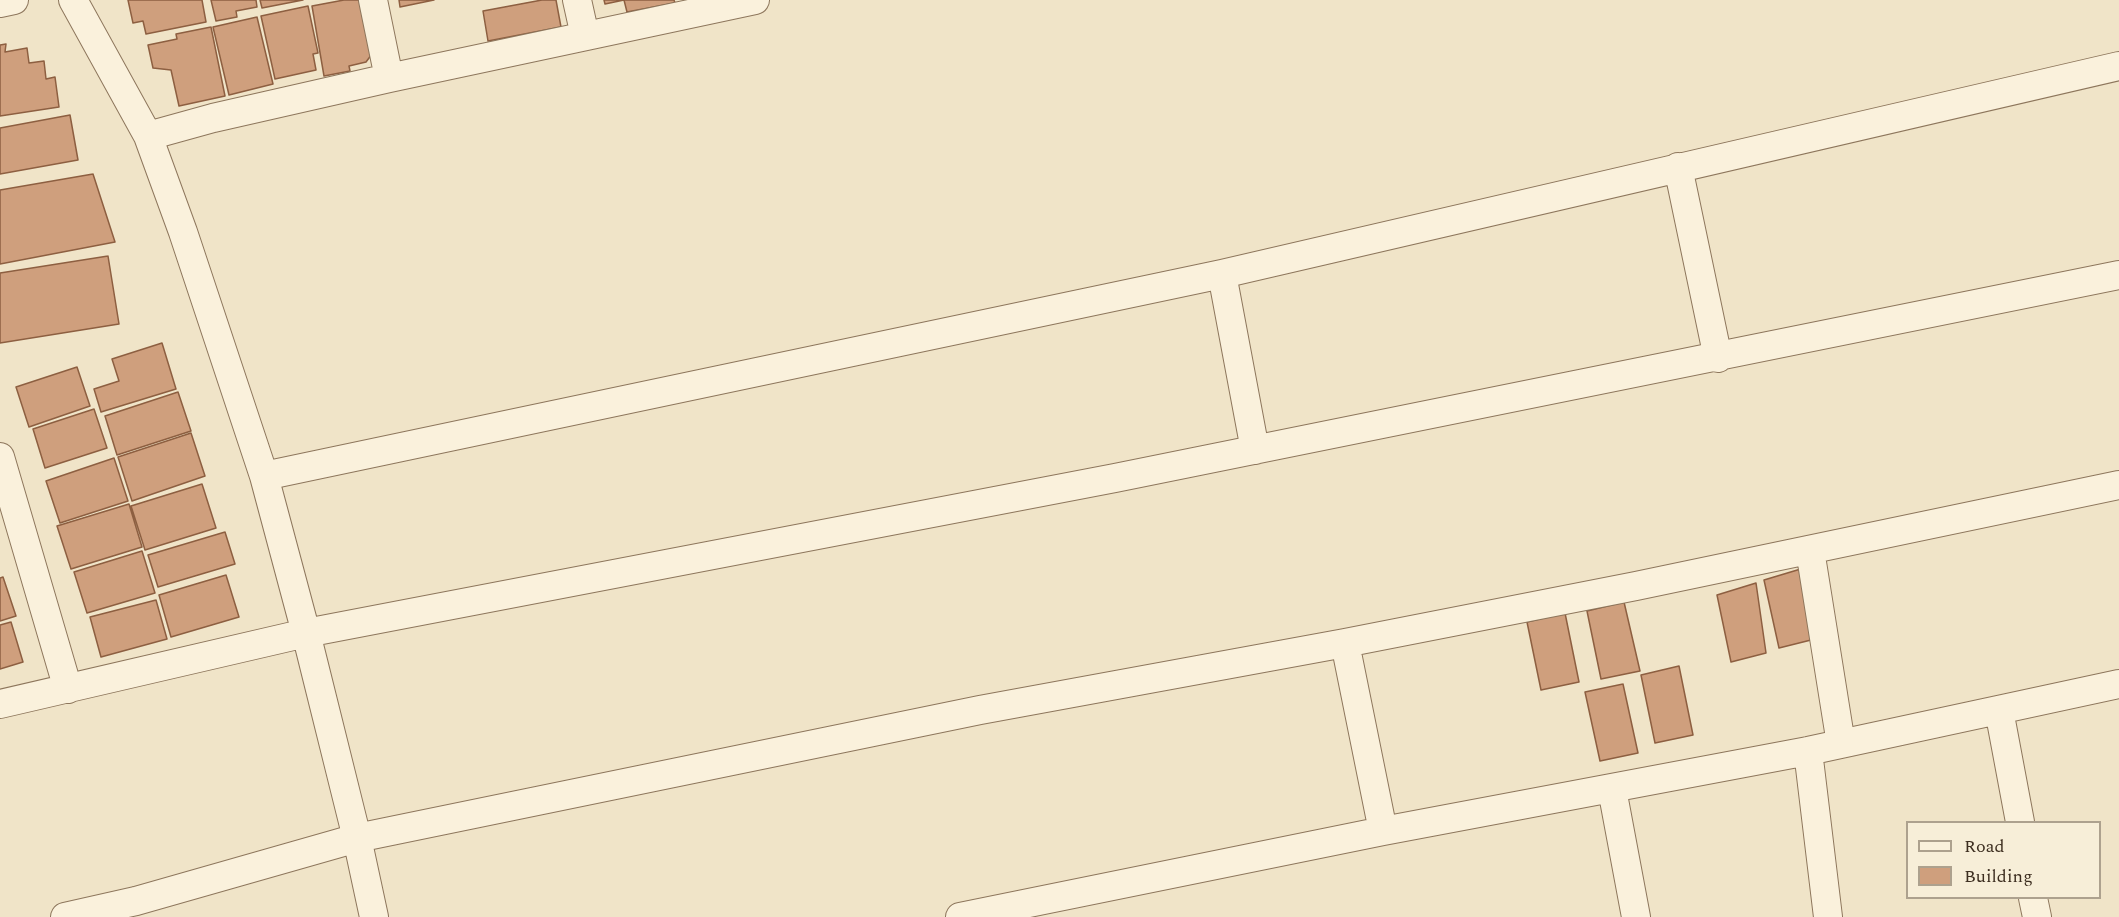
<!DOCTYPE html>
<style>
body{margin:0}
#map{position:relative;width:2119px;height:917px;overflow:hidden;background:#f0e4c8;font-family:Spectral,serif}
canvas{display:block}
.legend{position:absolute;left:1906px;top:821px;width:195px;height:78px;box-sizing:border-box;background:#f7eed8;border:2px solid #ada18e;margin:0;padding:8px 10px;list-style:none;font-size:18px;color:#3d2e20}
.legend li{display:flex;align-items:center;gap:12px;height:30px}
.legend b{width:30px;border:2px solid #ada18e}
</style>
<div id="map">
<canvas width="2119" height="917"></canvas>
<ul class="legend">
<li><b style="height:8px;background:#faf1dc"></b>Road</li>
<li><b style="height:16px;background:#cf9f7d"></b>Building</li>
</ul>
</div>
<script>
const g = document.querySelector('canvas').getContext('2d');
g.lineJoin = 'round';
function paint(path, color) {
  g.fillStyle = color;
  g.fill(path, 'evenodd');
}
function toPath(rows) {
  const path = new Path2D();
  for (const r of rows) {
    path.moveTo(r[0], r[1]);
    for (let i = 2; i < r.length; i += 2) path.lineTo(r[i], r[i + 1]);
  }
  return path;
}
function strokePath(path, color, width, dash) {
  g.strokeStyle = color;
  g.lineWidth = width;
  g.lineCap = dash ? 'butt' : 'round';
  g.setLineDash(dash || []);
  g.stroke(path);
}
const building = toPath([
 [128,0,202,0,206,22,146,34,143,21,133,23,128,0],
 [211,0,256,0,257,7,236,11,237,17,216,21,211,0],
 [260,0,303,0,262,8,260,0],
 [344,0,363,0,372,54,366,62,349,66,350,71,324,76,312,6,344,0],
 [399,0,434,0,400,7,399,0],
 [542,0,556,0,561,27,488,41,483,11,542,0],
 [604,0,674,0,675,3,627,12,624,0,605,4,604,0],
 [308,6,318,53,313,54,316,70,275,79,261,16,308,6],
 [257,17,273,84,229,95,213,27,257,17],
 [211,27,225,96,179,106,171,70,153,68,148,45,177,39,176,34,211,27],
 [6,44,5,52,27,48,29,63,44,61,46,79,55,77,59,107,0,116,0,45,6,44],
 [70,115,78,160,0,174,0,128,70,115],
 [93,174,115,242,0,264,0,190,93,174],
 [108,256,119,324,0,343,0,273,108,256],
 [162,343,176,389,101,412,94,389,119,381,112,359,162,343],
 [77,367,90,406,29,427,16,387,77,367],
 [178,392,191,431,117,455,105,416,178,392],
 [94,409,107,448,45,468,33,429,94,409],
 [191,433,205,476,132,501,118,457,191,433],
 [114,458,128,501,60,523,46,481,114,458],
 [202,484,216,528,145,550,131,506,202,484],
 [129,504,142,547,71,569,57,526,129,504],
 [225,532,235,564,158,587,148,555,225,532],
 [142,551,155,593,87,613,74,572,142,551],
 [1804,568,1815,639,1779,648,1764,580,1804,568],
 [226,575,239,617,171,637,159,595,226,575],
 [3,577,16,616,0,621,0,578,3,577],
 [1756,583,1766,653,1731,662,1717,595,1756,583],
 [156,600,167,639,101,657,90,617,156,600],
 [1624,602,1640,671,1601,679,1587,611,1624,602],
 [1565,613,1579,682,1541,690,1527,622,1565,613],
 [11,622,23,662,0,669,0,625,11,622],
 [1679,666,1693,735,1655,743,1641,675,1679,666],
 [1623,684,1638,753,1600,761,1585,692,1623,684]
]);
paint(building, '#cf9f7d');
strokePath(building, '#8d5f41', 1.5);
const minor = toPath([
 [73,0,148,136,183,232,264,476,306,633,357,838,374,917],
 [373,0,389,78],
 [577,0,585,36],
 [0,3,14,0],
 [148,136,213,118,389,78,755,0],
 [1678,167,1718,358],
 [1222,274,1255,450],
 [0,457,68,689],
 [264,476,1222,274,2119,66],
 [1810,550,1841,744],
 [1345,643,1383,831],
 [0,704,306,633,1115,478,2119,275],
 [1999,710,2020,822],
 [1808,751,1828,917],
 [1612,789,1636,917],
 [2033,898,2037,917],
 [65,917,136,901,357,838,980,710,1345,643,1636,586,2119,485],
 [960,917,1383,831,1808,751,2119,684]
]);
strokePath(minor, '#8d765c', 30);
strokePath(minor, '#faf1dc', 28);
</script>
